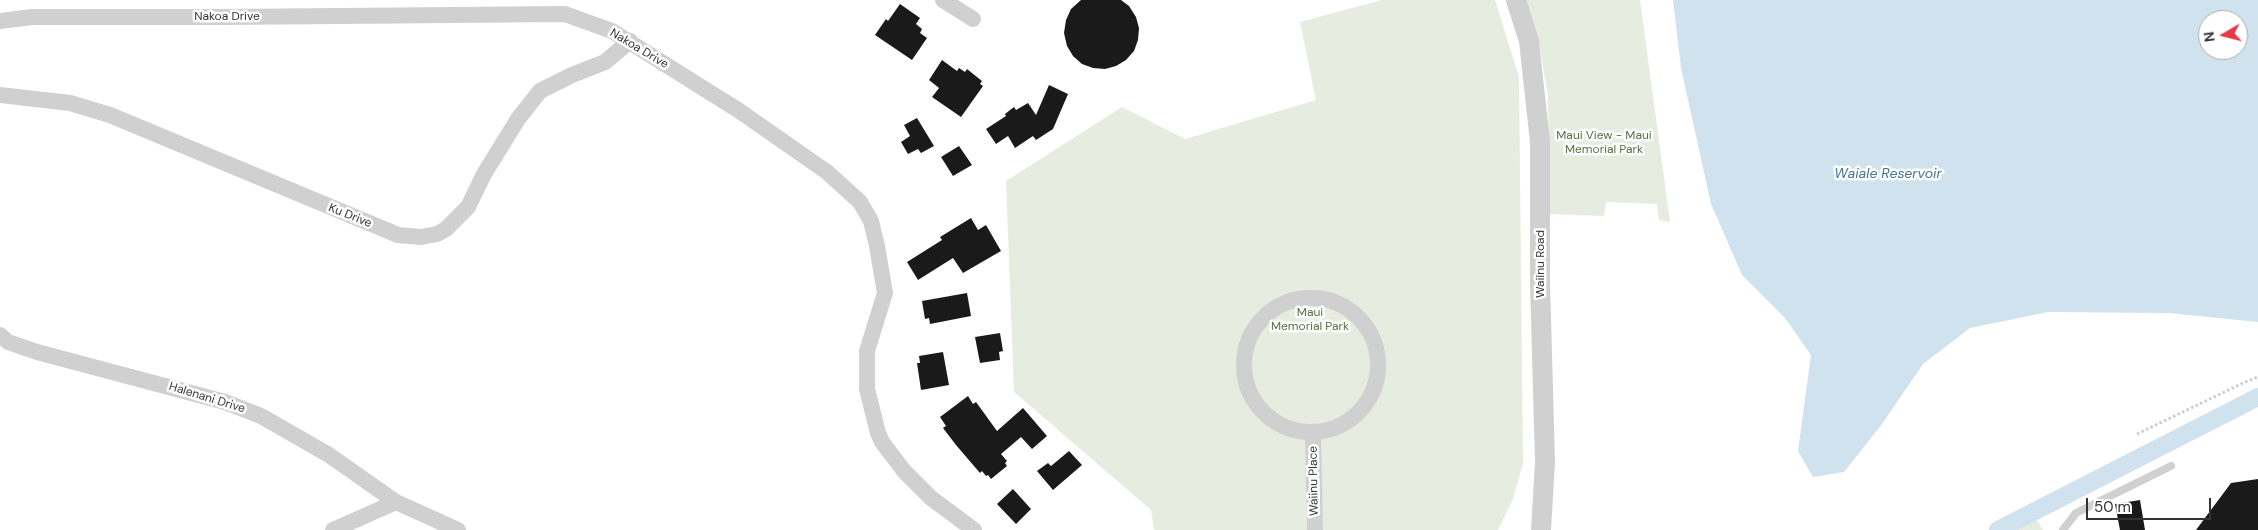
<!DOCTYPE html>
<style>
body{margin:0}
#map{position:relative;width:2258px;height:530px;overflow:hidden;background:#fff;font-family:"DM Sans",sans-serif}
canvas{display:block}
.north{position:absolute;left:2198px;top:10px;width:50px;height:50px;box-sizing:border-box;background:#fff;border:1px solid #adadad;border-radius:50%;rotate:262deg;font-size:14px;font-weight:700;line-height:20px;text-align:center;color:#333}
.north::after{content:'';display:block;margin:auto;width:18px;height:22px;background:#e63946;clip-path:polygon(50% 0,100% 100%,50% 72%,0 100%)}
.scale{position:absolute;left:2086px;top:498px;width:125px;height:22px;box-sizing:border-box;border:2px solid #333;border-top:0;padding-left:6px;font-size:15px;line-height:18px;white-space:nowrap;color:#333;-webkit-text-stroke:4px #fff;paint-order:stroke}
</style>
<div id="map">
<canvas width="2258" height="530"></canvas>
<div class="north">N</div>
<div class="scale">50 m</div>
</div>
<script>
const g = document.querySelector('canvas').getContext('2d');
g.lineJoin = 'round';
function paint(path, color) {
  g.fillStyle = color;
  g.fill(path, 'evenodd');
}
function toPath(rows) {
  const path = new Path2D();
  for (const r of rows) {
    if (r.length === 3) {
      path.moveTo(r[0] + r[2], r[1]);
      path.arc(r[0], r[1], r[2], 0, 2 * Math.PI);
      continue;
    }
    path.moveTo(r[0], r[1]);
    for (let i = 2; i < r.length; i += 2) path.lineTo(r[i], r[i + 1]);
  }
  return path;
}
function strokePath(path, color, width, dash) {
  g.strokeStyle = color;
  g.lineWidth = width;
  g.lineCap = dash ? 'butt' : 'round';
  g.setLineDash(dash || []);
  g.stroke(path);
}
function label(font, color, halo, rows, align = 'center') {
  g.font = font + ' "DM Sans",sans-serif';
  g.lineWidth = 5;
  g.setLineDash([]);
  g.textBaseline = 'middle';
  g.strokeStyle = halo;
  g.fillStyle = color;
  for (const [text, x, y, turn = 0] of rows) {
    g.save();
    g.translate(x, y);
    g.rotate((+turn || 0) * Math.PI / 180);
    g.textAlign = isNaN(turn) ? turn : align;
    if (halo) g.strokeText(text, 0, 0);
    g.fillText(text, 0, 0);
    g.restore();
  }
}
paint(toPath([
 [1382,0,1495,0,1519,77,1523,463,1513,499,1498,530,1154,530,1151,510,1014,392,1006,181,1122,107,1185,139,1316,100,1300,22],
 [1526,0,1640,0,1670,222,1659,220,1657,204,1606,202,1604,216,1549,214,1548,96,1540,48],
 [2037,520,2043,530,2015,530]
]), '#e6ecdf');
paint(toPath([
 [1673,0,2258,0,2258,322,2169,313,2048,312,1970,328,1923,364,1882,424,1844,472,1813,477,1798,451,1811,355,1785,318,1742,275,1711,204,1681,68],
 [2208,20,2238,20,2238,50,2208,50]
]), '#cfe2ee');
strokePath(toPath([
 [1998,530,2258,397]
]), '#cfe2ee', 18);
paint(toPath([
 [1081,0,1121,0,1129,6,1136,17,1139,28,1138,40,1134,51,1126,60,1116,66,1105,69,1093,68,1082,64,1073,56,1067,46,1064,33,1066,20,1071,9],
 [900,4,920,18,916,24,922,29,920,33,927,38,912,60,875,35,886,19,888,21],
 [942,60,957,71,959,68,965,72,967,69,982,81,980,84,983,86,961,117,932,97,939,88,929,80],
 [1049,85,1068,94,1053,129,1036,140,1033,136,1015,148,1008,136,996,144,986,129,1006,116,1005,114,1014,107,1016,110,1028,103,1036,115],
 [917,118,934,146,921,153,918,149,908,154,901,142,910,136,904,125],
 [959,146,972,165,953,176,941,157],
 [971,218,978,230,986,225,1001,251,963,273,953,258,918,280,907,262,942,240,940,237],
 [967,293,971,316,930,324,929,318,925,319,922,301],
 [1000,333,1003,351,999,352,1000,360,980,363,975,337],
 [943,352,949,385,921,390,917,363,920,363,919,356],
 [968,396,973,404,976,402,997,431,1023,408,1047,436,1032,449,1021,437,1001,454,1007,461,1005,463,1007,466,991,479,988,475,986,476,982,471,980,473,956,445,943,428,946,426,940,417],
 [1069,451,1082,465,1053,490,1037,471,1048,463,1051,466],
 [2258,479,2258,530,2196,530,2231,483],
 [1013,489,1031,509,1016,524,997,504],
 [2140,500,2145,530,2120,530,2115,504]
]), '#1a1a1a');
strokePath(toPath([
 [2137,434,2243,383,2258,377]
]), '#cdcdcd', 3, [2.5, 2.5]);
strokePath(toPath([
 [2063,530,2076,513,2171,466]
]), '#d0d0d0', 8);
strokePath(toPath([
 [943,0,973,19],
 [0,21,32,17,224,17,565,14,612,31,738,110,827,172,860,202,871,221,877,246,885,293,867,351,867,389,878,433,882,442,904,471,931,498,974,530],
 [0,95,70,103,110,115,398,235,421,237,437,234,446,229,468,207,484,174,518,119,540,91,572,75,605,62,630,41],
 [1311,365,67],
 [0,335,8,342,37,352,225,402,261,416,329,455,396,502],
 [1313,433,1315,530],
 [333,530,396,502,458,530]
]), '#d0d0d0', 16);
strokePath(toPath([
 [1516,0,1529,41,1540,142,1540,282,1545,462,1541,530]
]), '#d0d0d0', 20);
label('12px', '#333', '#fff', [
 ["Nakoa Drive",227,17],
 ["Nakoa Drive",639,49,31],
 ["Ku Drive",350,216,22],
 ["Waiinu Road",1541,264,-90],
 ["Halenani Drive",207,398,17],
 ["Waiinu Place",1314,481,-91]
]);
label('12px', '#56703f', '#fff', [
 ["Maui View - Maui",1604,136],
 ["Memorial Park",1604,150],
 ["Maui",1310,313],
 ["Memorial Park",1310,327]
]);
label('italic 14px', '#3f7597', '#fff', [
 ["Waiale Reservoir",1888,174]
]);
</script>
